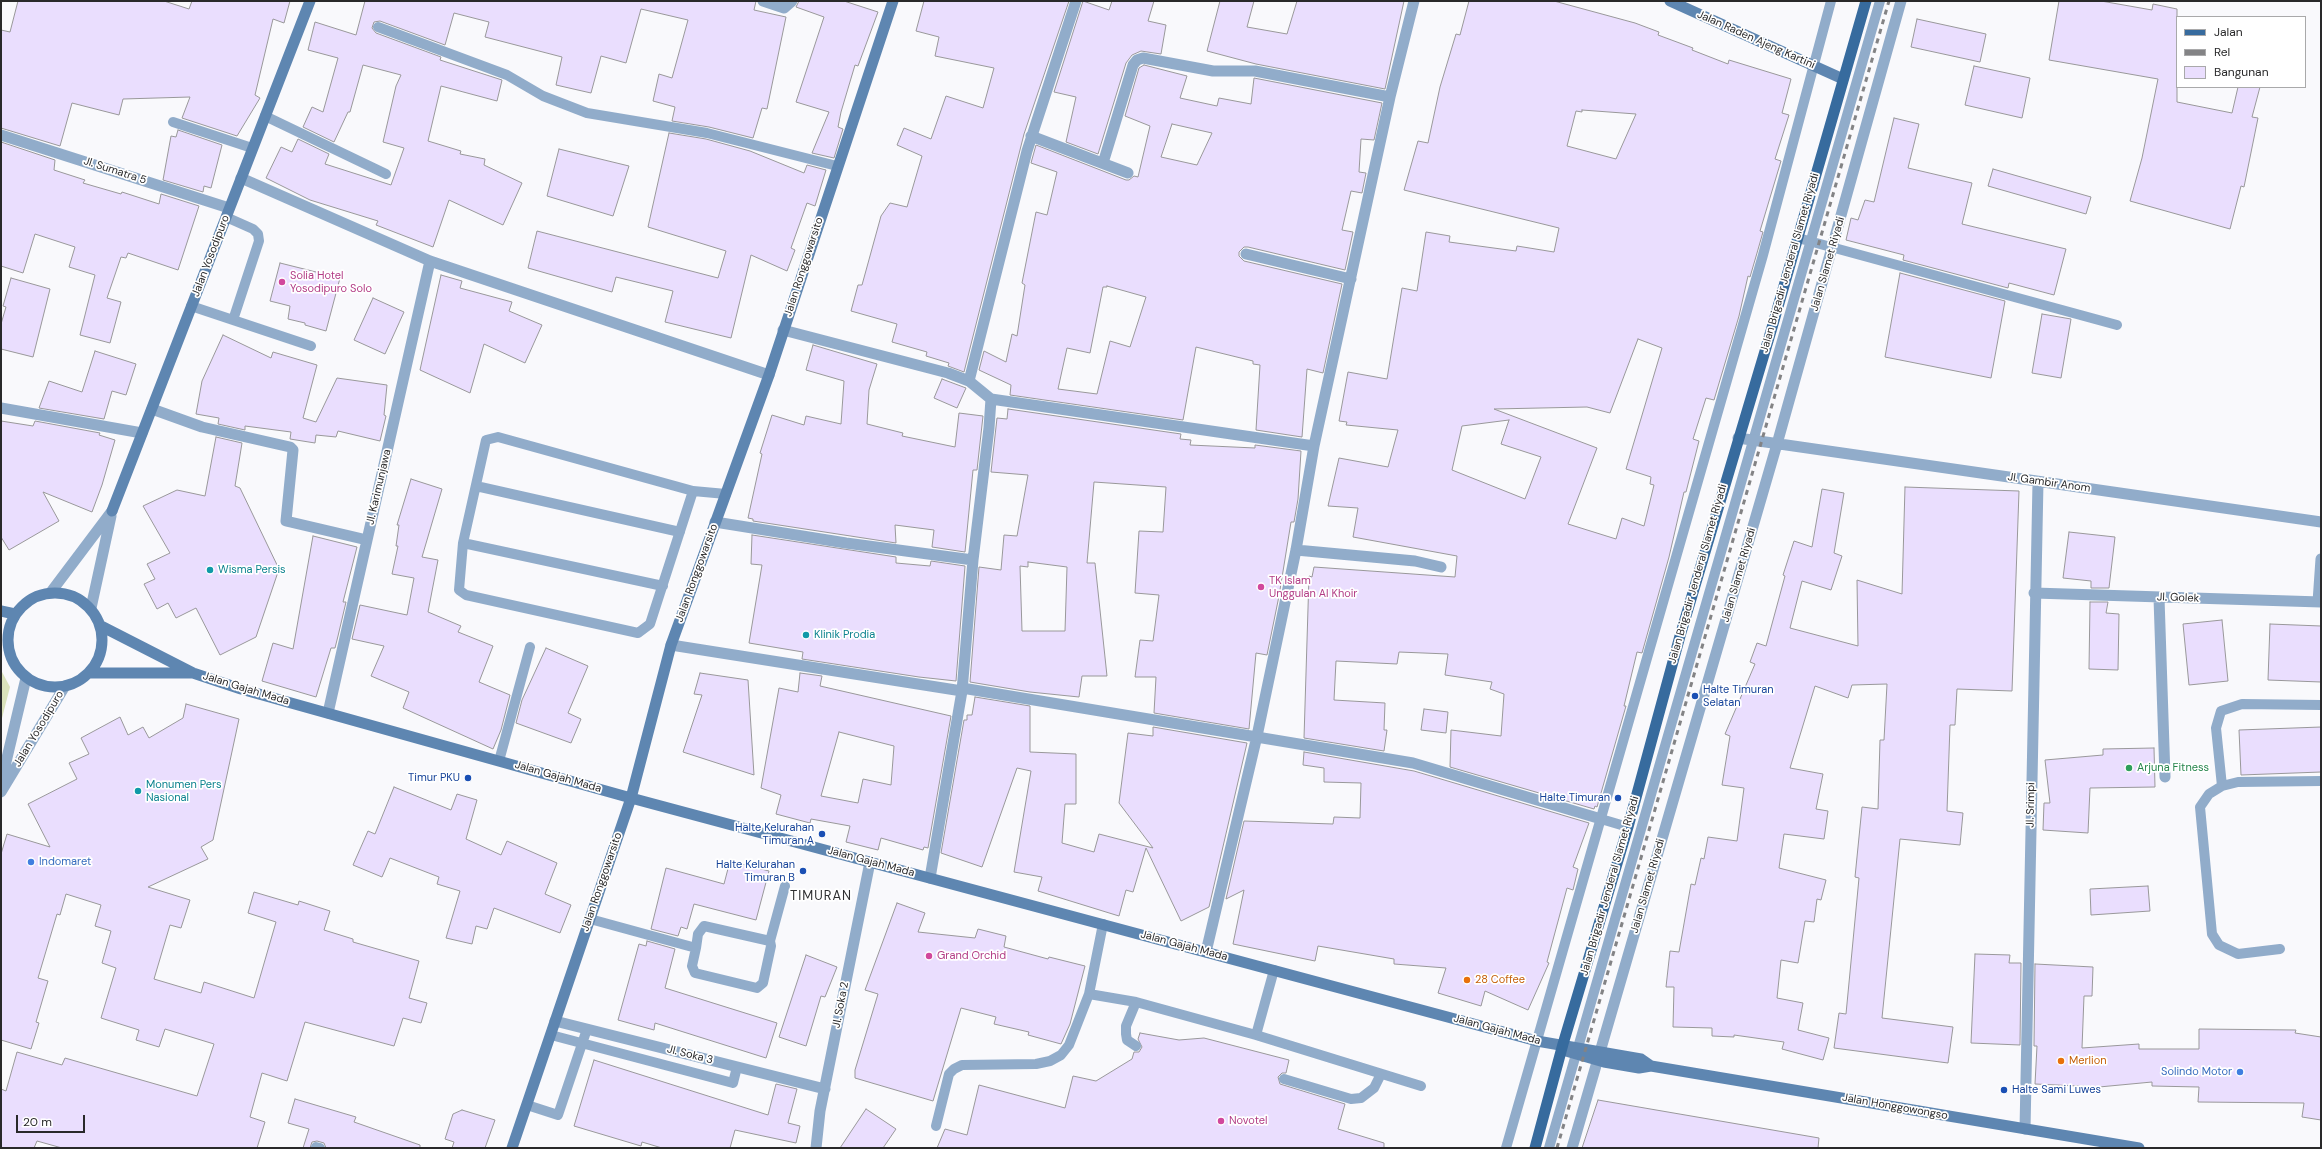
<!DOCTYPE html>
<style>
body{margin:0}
#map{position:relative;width:2322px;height:1149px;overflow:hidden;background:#f9f9fc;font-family:"DM Sans",sans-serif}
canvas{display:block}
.frame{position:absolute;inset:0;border:2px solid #29292a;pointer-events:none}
.legend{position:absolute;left:2176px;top:16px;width:130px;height:72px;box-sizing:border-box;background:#fff;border:1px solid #a9a9aa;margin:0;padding:5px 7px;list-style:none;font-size:12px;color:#29292a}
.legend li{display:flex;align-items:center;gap:8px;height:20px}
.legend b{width:20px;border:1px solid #a9a9aa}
.scale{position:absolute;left:16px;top:1115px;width:69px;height:18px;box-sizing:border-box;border:2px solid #29292a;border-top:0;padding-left:5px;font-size:12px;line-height:14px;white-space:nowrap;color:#29292a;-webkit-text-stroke:3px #fff;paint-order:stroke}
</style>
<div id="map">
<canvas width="2322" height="1149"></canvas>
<div class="frame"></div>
<ul class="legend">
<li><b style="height:5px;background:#376b9e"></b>Jalan</li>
<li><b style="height:5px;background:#838385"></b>Rel</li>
<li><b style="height:11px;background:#eadefe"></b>Bangunan</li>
</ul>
<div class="scale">20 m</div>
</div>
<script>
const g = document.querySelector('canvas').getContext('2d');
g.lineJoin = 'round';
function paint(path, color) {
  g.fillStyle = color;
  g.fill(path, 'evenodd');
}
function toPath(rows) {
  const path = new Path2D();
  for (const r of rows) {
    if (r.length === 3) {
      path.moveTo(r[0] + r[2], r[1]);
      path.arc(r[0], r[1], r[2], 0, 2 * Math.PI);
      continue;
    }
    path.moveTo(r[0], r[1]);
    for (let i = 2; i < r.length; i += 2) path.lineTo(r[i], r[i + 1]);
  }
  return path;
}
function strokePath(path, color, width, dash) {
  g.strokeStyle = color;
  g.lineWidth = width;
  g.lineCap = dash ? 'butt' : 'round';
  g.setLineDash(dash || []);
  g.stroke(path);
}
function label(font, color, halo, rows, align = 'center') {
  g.font = font + ' "DM Sans",sans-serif';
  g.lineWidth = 3.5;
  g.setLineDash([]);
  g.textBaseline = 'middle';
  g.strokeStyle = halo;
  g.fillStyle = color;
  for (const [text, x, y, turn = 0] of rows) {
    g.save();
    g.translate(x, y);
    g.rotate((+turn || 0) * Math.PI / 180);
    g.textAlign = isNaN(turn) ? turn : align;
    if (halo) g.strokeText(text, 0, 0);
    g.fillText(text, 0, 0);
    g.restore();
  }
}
paint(toPath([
 [1,670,10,687,1,722]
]), '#dae2bb');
const building = toPath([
 [18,1,164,1,189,9,192,1,290,1,284,23,273,19,255,95,260,98,237,136,182,118,190,97,123,99,119,115,72,103,60,146,1,128,1,30,10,32,18,1],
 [365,1,756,1,754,10,786,17,767,109,762,108,753,138,709,127,672,121,675,107,653,101,659,74,672,78,688,20,641,9,626,63,601,56,591,93,556,85,562,57,485,37,489,22,454,13,445,45,380,21,374,22,372,28,376,33,441,57,440,60,502,80,497,101,441,86,428,141,461,151,460,154,485,159,484,165,522,183,503,225,449,200,433,247,376,225,378,221,310,200,266,178,281,147,292,152,298,139,329,154,325,164,391,185,404,148,383,142,396,86,401,75,363,65,350,112,348,112,334,142,303,127,312,107,323,112,338,58,308,50,315,22,356,35,365,1],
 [799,1,844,1,878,12,858,66,855,65,841,112,838,127,843,129,834,158,812,153,829,112,796,102,824,17,796,7,799,1],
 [924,1,1069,1,1024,134,964,372,948,366,949,363,926,356,927,352,892,342,897,324,851,311,858,285,862,285,881,216,890,203,907,207,922,156,897,145,904,128,931,139,946,96,983,108,994,68,935,56,939,37,916,31,924,1],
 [1083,1,1109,10,1112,1,1154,1,1148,21,1166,25,1161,54,1141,51,1132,55,1126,63,1098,154,1066,142,1076,97,1054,92,1083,1],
 [1220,1,1254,1,1247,27,1287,34,1297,1,1404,1,1385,89,1256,64,1207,51,1220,1],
 [1469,1,1554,1,1635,23,1659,32,1658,35,1693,48,1692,50,1728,64,1729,60,1791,79,1782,113,1789,115,1775,159,1781,161,1760,231,1763,232,1757,253,1750,277,1748,276,1739,316,1714,400,1706,398,1693,439,1699,441,1686,492,1684,492,1669,557,1642,653,1637,652,1624,706,1626,706,1597,807,1595,806,1594,809,1450,767,1451,730,1501,736,1504,694,1490,689,1492,682,1445,675,1448,654,1399,652,1397,664,1336,661,1334,700,1385,703,1384,730,1387,730,1384,751,1304,738,1309,576,1312,577,1314,567,1455,577,1457,556,1353,537,1358,508,1328,506,1339,458,1388,467,1398,430,1346,425,1347,422,1339,421,1348,372,1387,379,1402,288,1417,291,1426,232,1450,236,1449,242,1516,251,1517,246,1554,252,1559,228,1404,190,1418,141,1428,143,1440,87,1456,34,1460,35,1469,1],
 [1582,110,1636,114,1616,159,1567,146,1576,111,1582,112,1582,110],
 [1638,339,1662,348,1626,469,1651,477,1650,484,1654,485,1644,526,1622,518,1616,539,1568,524,1597,448,1494,409,1587,407,1610,413,1638,339],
 [1509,420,1501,444,1541,457,1525,499,1452,470,1462,426,1509,420],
 [2059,1,2101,1,2152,10,2153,4,2177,9,2177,102,2232,113,2238,87,2260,87,2252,117,2258,118,2244,187,2241,186,2230,229,2130,201,2142,158,2158,79,2049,60,2059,1],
 [1917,19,1986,34,1980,62,1911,47,1917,19],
 [1144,65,1187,76,1180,98,1217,106,1219,98,1251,104,1254,78,1382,103,1374,140,1361,139,1359,172,1366,173,1362,193,1351,191,1342,230,1353,232,1345,270,1248,247,1244,247,1239,252,1239,256,1244,261,1342,284,1323,373,1307,369,1302,437,1256,430,1260,365,1253,364,1253,361,1196,347,1183,420,1010,395,1011,385,979,370,984,351,1006,362,1012,334,1017,336,1025,285,1022,283,1036,212,1047,215,1057,172,1031,163,1036,145,1126,180,1129,180,1134,176,1138,177,1150,126,1125,116,1139,68,1144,65],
 [1172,124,1212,133,1197,165,1161,157,1172,124],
 [1107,286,1146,297,1130,347,1110,341,1097,394,1058,389,1067,348,1090,353,1103,287,1107,287,1107,286],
 [1974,66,2030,78,2022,118,1965,105,1974,66],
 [1894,118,1919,124,1908,168,1972,183,1962,224,2066,249,2054,295,2009,283,2008,288,1903,260,1904,255,1846,240,1851,218,1858,220,1865,200,1874,202,1894,118],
 [178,130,222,145,211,188,204,186,203,192,163,180,171,136,176,137,178,130],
 [669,133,706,139,750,151,804,173,807,165,826,170,815,206,807,203,791,248,795,250,787,271,751,255,731,338,665,322,673,291,616,277,612,292,528,268,537,231,718,278,726,251,648,227,669,133],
 [1,142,55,160,54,170,85,180,83,183,121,194,122,192,159,204,161,194,199,206,178,270,128,253,126,258,121,257,107,298,121,302,110,343,80,335,95,275,69,267,75,247,35,234,23,273,1,266,1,142],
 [559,149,629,166,613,216,547,196,559,149],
 [1993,169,2091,197,2086,214,1988,186,1993,169],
 [280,263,340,278,326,331,305,325,305,323,288,319,290,306,270,301,280,263],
 [1900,273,2005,301,1991,378,1885,357,1900,273],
 [441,275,462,281,460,288,512,302,509,311,542,325,525,363,484,344,470,393,420,370,441,275],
 [11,278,50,289,33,357,1,349,1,324,6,307,3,306,11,278],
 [373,298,404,312,385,354,354,340,373,298],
 [2042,314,2071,319,2061,378,2032,373,2042,314],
 [223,335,271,358,273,352,317,365,303,418,316,422,337,378,387,385,384,415,386,416,380,441,338,431,336,437,316,435,315,443,290,439,291,432,245,426,245,430,218,424,219,418,196,414,202,381,223,335],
 [813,345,877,364,869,390,867,424,903,433,902,436,955,447,959,413,983,416,977,470,973,470,965,552,932,547,934,530,895,525,896,543,753,521,753,519,748,518,762,454,760,453,772,415,804,425,806,416,841,424,844,381,806,370,813,345],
 [95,351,136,364,126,395,112,391,104,419,39,408,49,381,82,392,95,351],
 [942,379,966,388,957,408,934,398,942,379],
 [1008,409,1181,434,1180,439,1191,440,1190,445,1255,448,1255,445,1301,451,1298,499,1294,522,1291,522,1279,596,1267,655,1256,653,1249,729,1154,713,1156,677,1135,677,1140,640,1153,641,1159,595,1135,593,1139,531,1163,532,1166,487,1094,482,1087,563,1095,563,1107,676,1082,676,1079,697,1030,692,970,682,979,567,1001,570,1004,535,1017,536,1028,475,991,472,997,418,1007,419,1008,409],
 [1028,562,1067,567,1065,631,1022,631,1020,566,1028,567,1028,562],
 [1,421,33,426,35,421,100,433,99,435,115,440,102,485,92,512,43,492,59,521,9,550,1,537,1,421],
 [216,437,242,443,235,486,240,488,279,569,256,637,220,655,196,608,176,618,168,603,157,609,144,584,155,579,147,564,170,553,143,506,177,490,205,496,216,437],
 [411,479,442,489,422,557,438,560,428,612,461,626,458,632,493,646,479,682,510,695,501,730,493,749,403,708,409,692,371,676,384,646,352,639,360,605,407,615,414,578,392,574,398,546,396,546,399,525,397,525,411,479],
 [1905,487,2019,491,2012,691,1957,689,1955,725,1950,725,1947,811,1963,813,1960,845,1900,839,1882,1018,1953,1027,1948,1063,1834,1048,1839,1013,1846,1014,1859,878,1855,877,1862,807,1878,809,1880,740,1884,740,1887,684,1852,685,1848,698,1815,686,1790,768,1823,774,1816,809,1828,811,1824,839,1784,834,1779,868,1826,880,1821,900,1817,899,1814,922,1805,921,1798,963,1781,960,1777,998,1803,1003,1798,1030,1829,1038,1823,1060,1782,1049,1784,1042,1734,1035,1734,1037,1712,1036,1712,1028,1673,1027,1674,987,1666,987,1670,951,1679,952,1691,884,1695,885,1701,858,1704,859,1708,837,1737,841,1744,788,1722,785,1730,736,1725,734,1755,664,1750,662,1757,643,1766,646,1785,576,1783,575,1794,541,1812,547,1822,489,1844,493,1834,553,1842,556,1831,590,1802,581,1790,628,1858,646,1857,580,1902,594,1905,487],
 [2069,532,2115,537,2109,588,2091,588,2091,581,2063,578,2069,532],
 [752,535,896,557,896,563,930,566,931,561,965,566,956,681,919,677,802,659,803,652,749,643,762,565,751,564,752,535],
 [313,536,357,547,343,602,346,602,338,636,335,648,331,648,316,697,262,681,273,643,293,649,313,536],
 [2090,602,2108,602,2106,613,2119,614,2118,670,2089,669,2090,602],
 [2222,620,2228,681,2189,685,2183,624,2222,620],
 [2270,624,2321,626,2321,682,2268,680,2270,624],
 [546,648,588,666,568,713,581,719,571,743,516,723,522,700,546,648],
 [700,673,748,680,754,775,683,752,702,695,694,694,700,673],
 [800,673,822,676,820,686,951,716,928,848,924,847,923,850,881,838,878,850,846,842,850,826,811,819,810,823,776,814,781,795,761,788,779,688,798,692,800,673],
 [839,732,894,746,891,785,863,779,858,803,821,796,839,732],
 [975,697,1030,706,1030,752,1076,754,1076,804,1065,804,1062,843,1094,852,1099,834,1153,848,1119,803,1128,733,1153,736,1153,727,1247,743,1209,907,1181,921,1146,848,1133,892,1126,890,1119,916,1038,891,1042,877,1014,872,1031,771,1017,768,982,867,941,853,964,720,967,720,967,715,972,715,975,697],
 [186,704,239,719,213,840,201,847,208,859,148,887,190,900,181,928,170,925,154,979,201,993,204,982,254,998,276,922,248,913,254,892,298,905,299,901,330,911,324,930,353,939,353,942,419,961,409,998,427,1003,421,1023,403,1018,394,1046,305,1022,287,1081,262,1073,250,1117,265,1122,257,1148,62,1148,37,1141,34,1148,1,1148,1,1089,6,1091,17,1052,62,1065,65,1058,197,1096,214,1044,165,1029,159,1047,136,1040,139,1030,101,1018,116,968,102,963,111,931,95,926,101,905,66,894,60,915,57,914,38,978,48,981,36,1022,39,1023,31,1049,1,1040,1,854,7,834,50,847,28,804,77,779,69,763,89,754,81,738,120,717,128,735,143,727,149,738,183,718,186,704],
 [1424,709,1448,712,1446,733,1421,730,1424,709],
 [2321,727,2321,772,2241,775,2239,730,2321,727],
 [2154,748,2155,787,2090,788,2088,833,2043,830,2044,803,2050,803,2045,760,2103,755,2103,749,2154,748],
 [1304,752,1414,771,1589,823,1573,867,1578,869,1573,890,1567,888,1547,962,1549,963,1528,1010,1485,991,1481,1006,1438,993,1446,968,1394,964,1394,959,1318,946,1315,961,1233,944,1244,890,1226,899,1244,821,1333,824,1334,817,1360,818,1361,783,1324,782,1324,768,1303,765,1304,752],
 [394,787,451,810,457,794,477,800,466,839,501,855,507,841,557,863,545,894,571,905,560,933,494,908,487,929,476,926,472,944,446,938,460,891,437,884,439,877,390,858,382,877,353,865,368,831,375,834,394,787],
 [730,861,769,871,756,920,694,904,687,929,681,927,678,936,651,929,666,868,724,884,730,861],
 [2148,886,2150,911,2091,915,2090,889,2148,886],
 [897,903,925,913,918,932,975,938,978,929,1006,936,1004,947,1048,959,1049,957,1085,966,1070,1024,1061,1044,1028,1035,1029,1032,994,1024,996,1017,961,1008,933,1101,855,1078,855,1070,878,994,865,990,897,903],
 [647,941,675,949,665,988,777,1023,766,1058,655,1023,654,1030,618,1020,639,944,646,946,647,941],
 [1975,954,2010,955,2009,963,2021,963,2020,1045,1971,1043,1975,954],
 [806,955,837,967,825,997,821,996,806,1046,779,1037,806,955],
 [2035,964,2093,967,2092,996,2084,996,2082,1048,2139,1044,2139,1049,2199,1049,2199,1029,2296,1030,2295,1033,2321,1037,2321,1120,2302,1117,2304,1103,2198,1102,2199,1087,2152,1086,2152,1082,2099,1087,2035,1084,2037,1046,2034,1046,2035,964],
 [1140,1033,1179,1040,1204,1038,1289,1060,1286,1073,1282,1073,1278,1077,1280,1084,1345,1104,1338,1129,1384,1143,1384,1148,937,1148,945,1129,967,1135,979,1085,1065,1108,1073,1076,1096,1081,1132,1059,1134,1052,1139,1052,1142,1047,1138,1039,1140,1033],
 [594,1060,768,1115,776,1084,797,1089,788,1123,800,1126,796,1143,735,1130,730,1148,662,1148,642,1142,641,1146,574,1126,594,1060],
 [295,1099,356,1117,354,1122,420,1145,420,1148,326,1148,324,1143,317,1141,312,1142,310,1148,303,1148,309,1129,288,1123,295,1099],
 [1598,1100,1819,1138,1818,1148,1582,1148,1598,1100],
 [866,1109,896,1129,883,1148,840,1148,866,1109],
 [462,1110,495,1120,485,1148,452,1148,454,1142,445,1139,453,1114,462,1110]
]);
paint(building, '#eadefe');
strokePath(building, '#99989a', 1);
strokePath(toPath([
 [378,27,507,75,543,96,587,113,707,133,837,166],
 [265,116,386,174],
 [173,122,252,148],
 [1798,238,2117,325],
 [191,306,233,320,259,241,258,234,253,229,226,217],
 [233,320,311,346],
 [476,486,680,532],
 [693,491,498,437,486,440,463,543,459,590,466,595,638,633,650,624,693,491,726,494],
 [463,543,663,586],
 [499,761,530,647],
 [2222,786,2216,728,2221,711,2242,704,2321,705],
 [1601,819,1628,827],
 [590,919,696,948,692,966,695,973,757,988,763,983,771,946,770,941,704,926,698,934,696,948],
 [770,941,785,886],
 [2280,949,2238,954,2219,945,2212,934,2200,807,2209,794,2222,786,2238,782,2321,781],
 [1089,994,1136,1002,1256,1035,1421,1086],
 [551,1035,733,1083,737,1067],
 [1256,1035,1274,970],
 [1136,1046,1127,1040,1126,1034,1126,1026,1136,1002],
 [1284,1079,1351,1099,1361,1098,1374,1088,1381,1074],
 [527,1105,558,1115,587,1029],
 [936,1126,949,1074,954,1069,962,1065,1036,1064,1050,1061,1061,1055,1069,1045,1089,994,1103,924],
 [316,1147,320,1148],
 [1506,1148,1763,255,1831,1],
 [1549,1148,1880,1]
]), '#91acca', 10);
strokePath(toPath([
 [763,1,784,8,792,1],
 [1,135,229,208],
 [1031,136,1128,173],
 [1103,163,1133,65,1137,60,1143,58,1213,71,1255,71,1390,97],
 [241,178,430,261,769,375],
 [1246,254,1351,279],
 [783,330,948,373,969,381],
 [991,399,1314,446],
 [1,408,142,433],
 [152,409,202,427,290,447,293,450,286,521,367,540],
 [1738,438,2321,522],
 [715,522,846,543,973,560],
 [1296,550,1415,561,1441,567],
 [2034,593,2321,602],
 [2159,598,2165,777],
 [2318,602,2321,559],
 [671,645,962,691],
 [962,688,1413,763,1601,819],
 [328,713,430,261],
 [930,878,962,691,973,560,989,428,991,399,969,381,1027,151,1076,1],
 [1206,952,1257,736,1296,550,1314,446,1390,97,1414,1],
 [555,1021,825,1089],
 [2025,1129,2038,482],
 [816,1148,820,1111,870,862],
 [1572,1148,1777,444,1901,1]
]), '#91acca', 11);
strokePath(toPath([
 [51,592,112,511],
 [91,608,111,516],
 [1,783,26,678],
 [1,792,65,686]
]), '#91acca', 11);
strokePath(toPath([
 [1670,1,1843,79],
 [112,511,310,1],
 [55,640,47],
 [1,611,15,614],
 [101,626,193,673,241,689,631,798,1537,1041,1641,1059,1651,1066],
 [89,673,190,673],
 [1566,1051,1604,1062,1639,1068,1651,1066,2139,1148],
 [512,1148,631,798,671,645,769,375,893,1]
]), '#5e86b1', 11);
strokePath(toPath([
 [1535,1148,1563,1044,1628,827,1680,636,1771,331,1866,1]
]), '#376b9e', 11);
strokePath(toPath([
 [1557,1148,1889,1]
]), '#838385', 3, [5, 5]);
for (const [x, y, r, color] of [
 [282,282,4,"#d1479c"],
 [210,570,4,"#0f9aa8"],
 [1261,587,4,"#d1479c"],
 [806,635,4,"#0f9aa8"],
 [1695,696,4,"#1a4fb4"],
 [2129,768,4,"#2e9e5b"],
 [468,778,4,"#1a4fb4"],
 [138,791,4,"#0f9aa8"],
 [1618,798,4,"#1a4fb4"],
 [822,834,4,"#1a4fb4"],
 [31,862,4,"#3f7fe0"],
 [803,871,4,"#1a4fb4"],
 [929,956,4,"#d1479c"],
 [1467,980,4,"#e8710a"],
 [2061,1061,4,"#e8710a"],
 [2240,1072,4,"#3f7fe0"],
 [2004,1090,4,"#1a4fb4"],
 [1221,1121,4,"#d1479c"]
]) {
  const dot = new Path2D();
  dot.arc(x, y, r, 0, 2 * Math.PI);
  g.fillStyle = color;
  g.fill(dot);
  strokePath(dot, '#fff', 1.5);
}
label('11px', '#29292a', '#fff', [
 ["Jalan Raden Ajeng Kartini",1756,40,24],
 ["Jl. Sumatra 5",115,171,18],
 ["Jalan Yosodipuro",211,256,-69],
 ["Jalan Brigadir Jenderal Slamet Riyadi",1790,263,-74],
 ["Jalan Slamet Riyadi",1828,264,-74],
 ["Jalan Ronggowarsito",804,267,-72],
 ["Jl. Gambir Anom",2049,483,8],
 ["Jl. Karimunjawa",379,487,-77],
 ["Jalan Ronggowarsito",697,573,-70],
 ["Jalan Brigadir Jenderal Slamet Riyadi",1698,574,-74],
 ["Jalan Slamet Riyadi",1739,575,-74],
 ["Jl. Golek",2178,598,2],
 ["Jalan Gajah Mada",246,689,17],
 ["Jalan Yosodipuro",39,729,-59],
 ["Jalan Gajah Mada",558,777,16],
 ["Jl. Srimpi",2031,805,-89],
 ["Jalan Gajah Mada",871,862,15],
 ["Jalan Ronggowarsito",602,882,-71],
 ["Jalan Brigadir Jenderal Slamet Riyadi",1610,886,-74],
 ["Jalan Slamet Riyadi",1648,886,-74],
 ["Jalan Gajah Mada",1184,946,15],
 ["Jl. Soka 2",841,1005,-79],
 ["Jalan Gajah Mada",1497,1030,15],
 ["Jl. Soka 3",690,1055,14],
 ["Jalan Honggowongso",1895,1107,10]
]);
label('11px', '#b23c85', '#fff', [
 ["Solia Hotel",290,276],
 ["Yosodipuro Solo",290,289],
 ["TK Islam",1269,581],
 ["Unggulan Al Khoir",1269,594],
 ["Grand Orchid",937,956],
 ["Novotel",1229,1121]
], 'left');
label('11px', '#0d838f', '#fff', [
 ["Wisma Persis",218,570],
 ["Klinik Prodia",814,635],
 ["Monumen Pers",146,785],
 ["Nasional",146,798]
], 'left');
label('11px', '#164399', '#fff', [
 ["Halte Timuran",1703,690,"left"],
 ["Selatan",1703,703,"left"],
 ["Timur PKU",460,778],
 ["Halte Timuran",1610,798],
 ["Halte Kelurahan",814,828],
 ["Timuran A",814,841],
 ["Halte Kelurahan",795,865],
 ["Timuran B",795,878],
 ["Halte Sami Luwes",2012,1090,"left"]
], 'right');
label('11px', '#27864d', '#fff', [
 ["Arjuna Fitness",2137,768]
], 'left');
label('11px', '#366cbe', '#fff', [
 ["Indomaret",39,862],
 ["Solindo Motor",2232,1072,"right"]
], 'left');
label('11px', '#c56008', '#fff', [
 ["28 Coffee",1475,980],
 ["Merlion",2069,1061]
], 'left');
g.letterSpacing = '1px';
label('13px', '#2e2f31', '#fff', [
 ["TIMURAN",821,897]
]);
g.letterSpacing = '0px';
</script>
